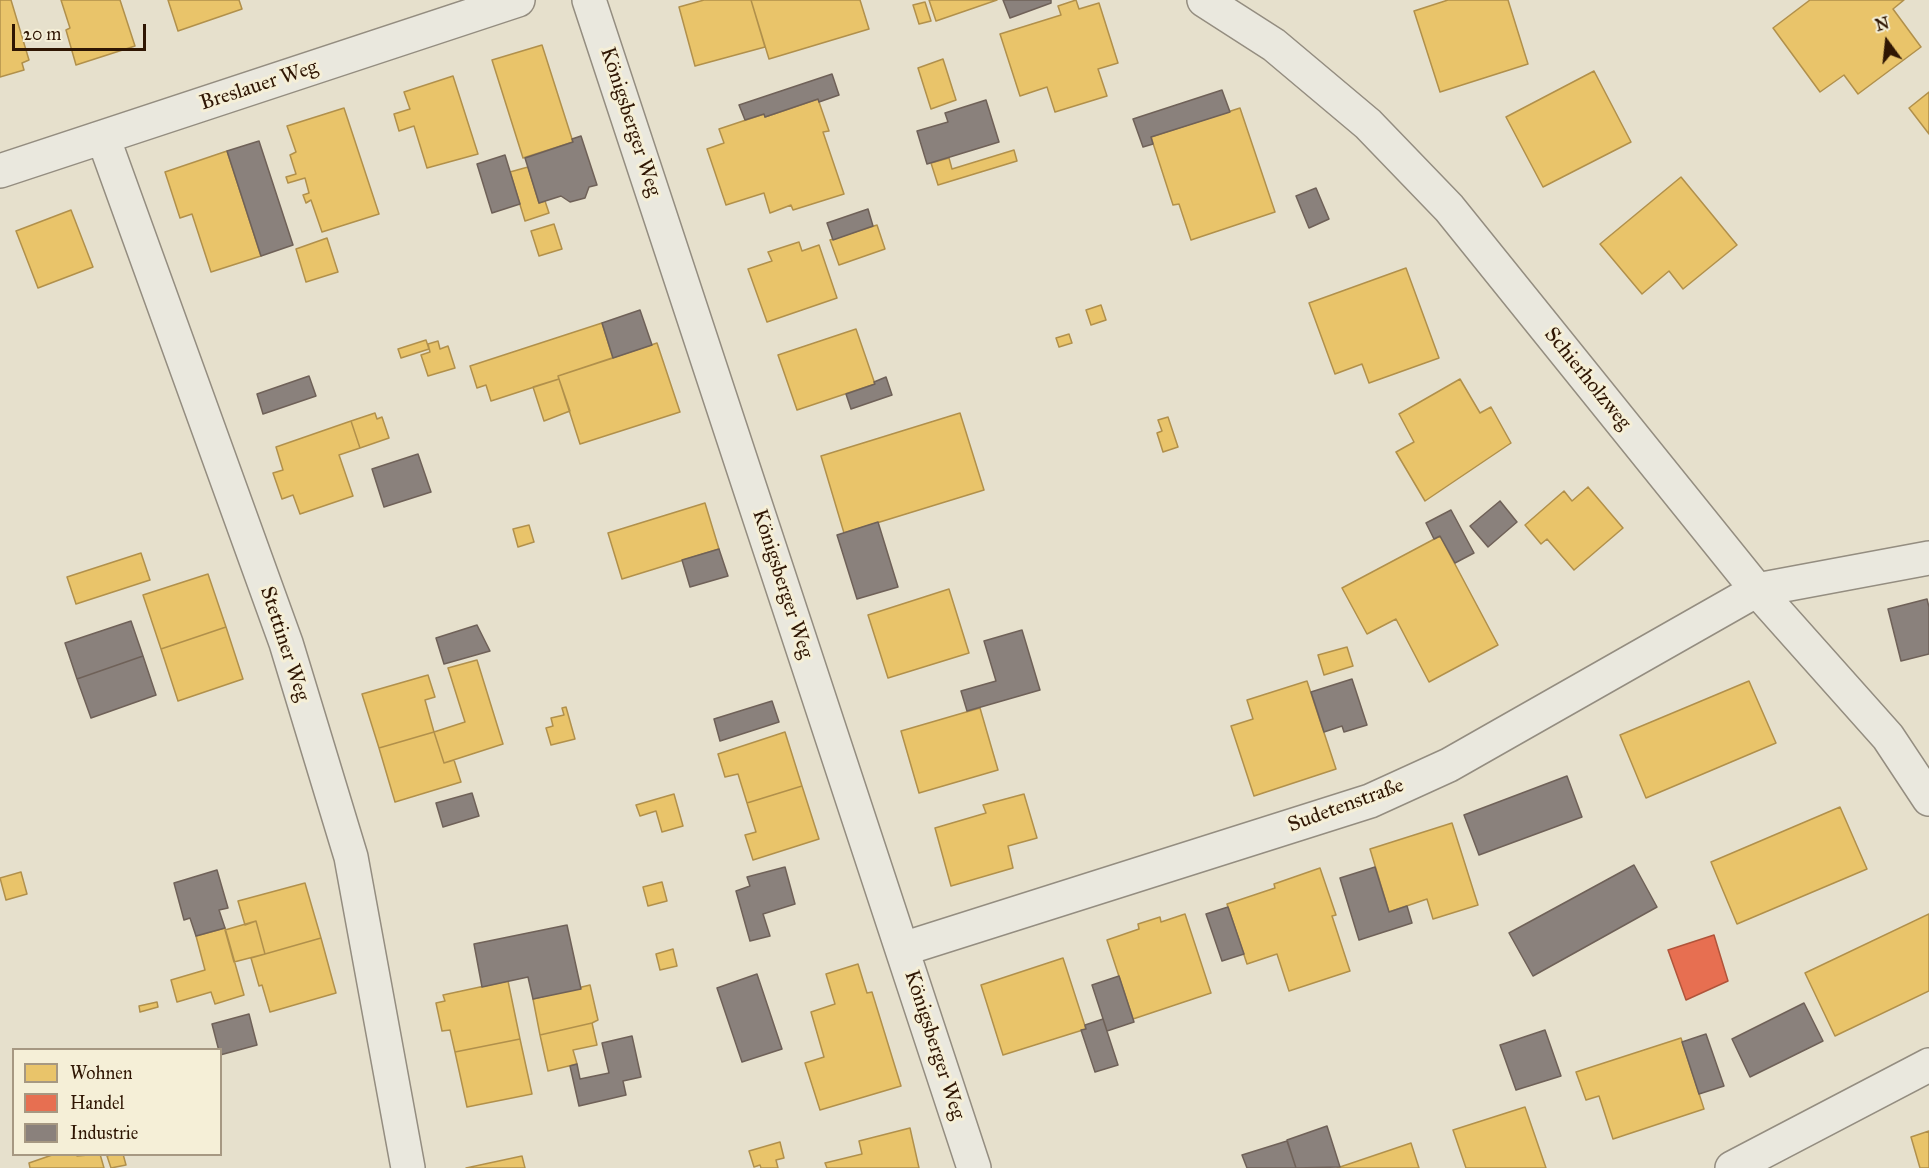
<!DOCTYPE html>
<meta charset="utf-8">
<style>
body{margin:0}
#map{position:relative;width:1929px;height:1168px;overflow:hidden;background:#e6e0cc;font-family:"IM FELL Great Primer",serif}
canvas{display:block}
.legend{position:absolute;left:12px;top:1048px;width:210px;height:108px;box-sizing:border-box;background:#f5efd7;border:2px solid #a69882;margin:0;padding:8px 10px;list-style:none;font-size:18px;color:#2f1603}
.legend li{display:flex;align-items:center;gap:12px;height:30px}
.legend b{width:30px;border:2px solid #a69882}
.north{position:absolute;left:1857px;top:12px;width:60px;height:60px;-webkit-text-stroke:4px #f5efd7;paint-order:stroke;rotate:345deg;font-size:16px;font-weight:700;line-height:24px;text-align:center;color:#2f1603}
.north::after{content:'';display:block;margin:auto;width:21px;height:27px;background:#2f1603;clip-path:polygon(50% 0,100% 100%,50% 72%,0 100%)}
.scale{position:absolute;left:12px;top:24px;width:134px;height:27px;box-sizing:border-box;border:3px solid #2f1603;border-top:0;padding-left:8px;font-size:18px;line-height:21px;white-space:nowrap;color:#2f1603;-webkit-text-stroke:4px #f5efd7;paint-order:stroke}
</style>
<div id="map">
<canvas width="1929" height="1168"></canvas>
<ul class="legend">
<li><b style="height:16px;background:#e9c46a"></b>Wohnen</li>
<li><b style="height:16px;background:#e76f51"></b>Handel</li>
<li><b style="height:16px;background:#8a817c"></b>Industrie</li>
</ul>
<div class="north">N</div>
<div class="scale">20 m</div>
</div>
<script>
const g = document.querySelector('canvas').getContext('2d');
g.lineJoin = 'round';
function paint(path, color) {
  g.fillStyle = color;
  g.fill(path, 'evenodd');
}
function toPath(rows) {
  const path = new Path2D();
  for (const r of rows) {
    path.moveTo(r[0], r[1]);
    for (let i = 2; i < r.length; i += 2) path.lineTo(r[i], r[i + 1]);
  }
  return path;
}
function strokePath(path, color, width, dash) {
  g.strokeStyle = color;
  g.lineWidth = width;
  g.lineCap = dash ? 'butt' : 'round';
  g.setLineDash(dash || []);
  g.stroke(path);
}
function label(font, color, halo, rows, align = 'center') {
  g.font = font + ' "IM FELL Great Primer",serif';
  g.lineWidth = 6;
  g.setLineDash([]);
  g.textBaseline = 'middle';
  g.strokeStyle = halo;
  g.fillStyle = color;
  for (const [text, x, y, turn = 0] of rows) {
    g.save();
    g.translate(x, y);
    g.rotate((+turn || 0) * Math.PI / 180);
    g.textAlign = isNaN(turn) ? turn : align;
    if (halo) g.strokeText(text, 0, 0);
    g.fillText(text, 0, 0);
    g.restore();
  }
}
const homes = toPath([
 [0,0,11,0,29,60,22,63,24,70,0,77,0,0],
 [61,0,120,0,135,46,76,65,66,30,70,28,61,0],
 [168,0,239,0,242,9,178,31,168,0],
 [704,0,751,0,765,47,695,66,679,7,704,0],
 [751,0,860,0,869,29,769,59,751,0],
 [929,0,997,0,936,21,929,0],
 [1076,0,1079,9,1099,3,1118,63,1098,69,1107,96,1055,112,1047,87,1020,96,1000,34,1061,15,1058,6,1076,0],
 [1448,0,1508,0,1528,64,1440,92,1414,11,1448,0],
 [1810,0,1904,0,1893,9,1921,47,1858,94,1844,75,1820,92,1773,28,1810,0],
 [925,2,931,21,919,24,913,5,925,2],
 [542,45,573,142,523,158,492,60,542,45],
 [943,59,956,100,931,109,918,68,943,59],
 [1594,71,1631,142,1543,187,1506,117,1594,71],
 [453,76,478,154,427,168,414,126,399,131,394,114,410,109,404,92,453,76],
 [1929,92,1929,134,1909,108,1929,92],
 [818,99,829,131,823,132,844,194,793,210,791,205,770,213,764,193,726,205,707,149,724,143,719,129,764,114,765,117,818,99],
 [344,108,379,214,322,232,311,200,306,203,303,195,309,193,305,178,288,183,286,177,296,174,290,155,296,152,287,126,344,108],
 [1240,108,1275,212,1191,240,1179,204,1173,205,1151,137,1240,108],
 [1014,150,1017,161,938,185,931,163,949,158,952,169,1014,150],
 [227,151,261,256,211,272,192,214,180,218,165,172,227,151],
 [528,167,539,203,545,201,549,213,525,221,510,172,528,167],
 [1681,177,1737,245,1683,289,1669,271,1642,294,1600,244,1681,177],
 [71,210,93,267,38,288,16,231,71,210],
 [554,224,562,249,539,256,531,231,554,224],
 [877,225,885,249,839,265,830,240,877,225],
 [327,238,338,272,306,282,296,249,327,238],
 [799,242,802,251,819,245,837,298,767,322,748,269,772,261,768,252,799,242],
 [1406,268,1439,358,1369,383,1362,364,1335,374,1309,303,1406,268],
 [1101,305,1106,320,1091,325,1086,310,1101,305],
 [602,323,613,358,558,376,559,379,491,401,486,385,477,388,470,366,602,323],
 [856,329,875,384,797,410,778,355,856,329],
 [1069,334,1072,343,1059,347,1056,338,1069,334],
 [426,340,429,349,401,358,398,349,426,340],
 [438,341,440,349,448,346,455,368,428,376,421,355,430,352,428,344,438,341],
 [657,343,680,412,580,444,558,376,657,343],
 [559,379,570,411,544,421,533,387,559,379],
 [1460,379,1480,413,1491,407,1511,443,1425,501,1396,452,1414,442,1399,414,1460,379],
 [375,413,377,419,382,417,389,438,360,448,351,421,375,413],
 [960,413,984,490,844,533,821,456,960,413],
 [1168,417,1178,447,1163,452,1157,433,1162,431,1158,420,1168,417],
 [351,421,360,448,339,455,353,496,300,514,293,495,282,499,273,473,283,470,276,447,351,421],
 [1588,487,1623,528,1574,570,1547,539,1541,544,1525,525,1564,491,1572,501,1588,487],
 [705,503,719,549,622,579,608,533,705,503],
 [529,525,534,542,518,547,513,529,529,525],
 [1440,536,1498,645,1429,682,1396,619,1367,634,1342,588,1440,536],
 [141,553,150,580,76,604,67,577,141,553],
 [208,574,226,627,161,649,143,595,208,574],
 [949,589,969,653,888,678,868,615,949,589],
 [226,627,243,679,178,701,161,649,226,627],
 [1347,647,1353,666,1324,675,1318,655,1347,647],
 [477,660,503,744,444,763,434,732,465,722,448,668,477,660],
 [428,675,435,697,425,700,434,732,379,748,362,694,428,675],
 [1307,681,1336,769,1254,796,1231,726,1253,719,1247,700,1307,681],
 [1749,681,1776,743,1646,798,1620,735,1749,681],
 [566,707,575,739,551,745,546,728,553,726,551,718,564,715,562,708,566,707],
 [980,708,998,770,919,793,901,731,980,708],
 [434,732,444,763,454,760,461,782,395,802,379,748,434,732],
 [785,732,802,786,747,803,738,774,725,777,718,754,785,732],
 [802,786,819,839,753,860,745,835,756,832,747,803,802,786],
 [674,794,683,826,662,832,656,811,640,816,636,805,674,794],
 [1024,794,1037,838,1008,846,1013,868,951,886,935,828,986,813,983,805,1024,794],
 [1840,807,1867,869,1737,924,1711,862,1840,807],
 [1452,823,1478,905,1433,919,1427,899,1389,912,1370,849,1452,823],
 [1320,868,1336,915,1332,916,1350,971,1289,991,1277,954,1247,964,1227,904,1275,888,1274,884,1320,868],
 [21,872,27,894,6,900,0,878,21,872],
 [662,882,667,901,648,906,643,887,662,882],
 [305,883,321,938,265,954,256,921,245,925,238,901,305,883],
 [1185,914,1211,993,1133,1019,1107,940,1139,929,1138,924,1160,917,1161,922,1185,914],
 [1929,914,1929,991,1835,1036,1805,973,1929,914],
 [256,921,265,954,234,962,225,930,256,921],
 [225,928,244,995,215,1004,211,992,177,1002,171,980,205,970,196,936,225,928],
 [321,938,336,993,270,1012,262,985,259,986,251,958,321,938],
 [673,949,677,966,660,970,656,954,673,949],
 [1063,958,1086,1029,1003,1055,981,985,1063,958],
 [858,964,867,993,872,992,901,1086,820,1110,805,1063,824,1057,811,1012,835,1004,826,974,858,964],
 [508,981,520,1039,455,1052,450,1030,442,1031,436,1003,445,1001,443,995,508,981],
 [590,985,598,1020,592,1023,540,1035,533,999,590,985],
 [157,1002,158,1007,140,1012,139,1006,157,1002],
 [592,1023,597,1045,573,1050,577,1064,548,1071,540,1035,592,1023],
 [1681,1038,1704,1109,1613,1139,1599,1096,1586,1100,1576,1072,1681,1038],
 [520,1039,532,1094,467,1107,455,1052,520,1039],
 [1525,1107,1546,1168,1466,1168,1453,1130,1525,1107],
 [910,1128,919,1168,827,1168,825,1163,862,1154,859,1141,910,1128],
 [1929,1131,1929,1168,1920,1168,1911,1137,1929,1131],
 [780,1142,784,1158,776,1160,778,1168,761,1168,760,1165,754,1167,749,1151,780,1142],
 [1411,1143,1419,1168,1337,1168,1340,1167,1411,1143],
 [55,1154,77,1154,77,1156,100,1154,104,1168,30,1168,29,1163,55,1154],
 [113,1154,123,1154,126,1165,111,1168,107,1156,113,1154],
 [522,1156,525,1168,466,1168,522,1156]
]);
paint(homes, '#e9c46a');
strokePath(homes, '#b1904b', 1.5);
const shops = toPath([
 [1714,935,1728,981,1686,1000,1668,950,1714,935]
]);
paint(shops, '#e76f51');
strokePath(shops, '#b0543a', 1.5);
const industry = toPath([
 [1003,0,1051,0,1051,3,1010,18,1003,0],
 [832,74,839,95,819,102,818,99,765,117,764,114,745,120,739,105,832,74],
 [1222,90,1230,112,1151,137,1153,144,1143,147,1133,119,1222,90],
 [986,100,999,142,927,164,917,131,948,122,945,113,986,100],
 [581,136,597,185,589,187,585,198,570,202,561,196,539,203,525,158,573,142,572,139,581,136],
 [259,141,293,245,261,256,227,151,259,141],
 [505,155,520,204,492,213,477,164,505,155],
 [1316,188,1329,219,1309,228,1296,196,1316,188],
 [868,209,873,226,833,240,827,223,868,209],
 [640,310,652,345,613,358,602,323,640,310],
 [309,376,316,396,263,414,257,394,309,376],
 [886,377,892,395,851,409,846,394,875,384,874,382,886,377],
 [418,454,431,492,384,507,372,469,418,454],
 [1500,501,1517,522,1488,547,1470,526,1500,501],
 [1451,510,1474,553,1455,563,1440,536,1434,539,1426,523,1451,510],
 [878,522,898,587,857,599,837,535,878,522],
 [719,549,728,576,690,587,682,560,719,549],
 [1927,599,1929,607,1929,654,1901,661,1888,609,1927,599],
 [131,621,143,656,77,679,65,643,131,621],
 [477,625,490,651,444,664,436,638,477,625],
 [1022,630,1040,690,967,711,961,691,996,681,984,641,1022,630],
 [143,656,156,695,91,718,77,679,143,656],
 [1352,679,1367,725,1344,732,1342,726,1324,732,1311,692,1352,679],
 [772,701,779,722,720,741,714,719,772,701],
 [1567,776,1582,817,1479,855,1464,815,1567,776],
 [472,793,479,816,443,827,436,803,472,793],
 [1634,865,1657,907,1533,976,1509,933,1634,865],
 [785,867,795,904,763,914,770,936,750,941,736,891,750,886,747,877,785,867],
 [1375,867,1389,912,1407,906,1412,923,1359,940,1340,878,1375,867],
 [217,870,228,908,219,910,225,928,196,936,190,918,184,920,174,883,217,870],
 [1228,907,1244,954,1222,961,1206,914,1228,907],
 [567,925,581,989,533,999,528,977,482,987,474,944,567,925],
 [757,974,782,1049,742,1062,717,988,757,974],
 [1119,976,1134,1022,1107,1031,1092,985,1119,976],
 [1804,1003,1823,1041,1750,1077,1732,1039,1804,1003],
 [249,1014,257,1045,220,1055,212,1024,249,1014],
 [1103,1019,1118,1065,1095,1072,1081,1030,1086,1029,1085,1025,1103,1019],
 [1545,1030,1561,1076,1516,1090,1500,1045,1545,1030],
 [1706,1034,1724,1086,1699,1094,1682,1042,1706,1034],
 [632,1036,641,1077,623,1081,626,1095,579,1106,570,1066,577,1064,580,1079,609,1073,602,1043,632,1036],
 [1327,1126,1340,1167,1296,1168,1287,1140,1327,1126],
 [1287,1141,1296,1168,1247,1168,1242,1155,1287,1141]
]);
paint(industry, '#8a817c');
strokePath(industry, '#6f6158', 1.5);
const minor = toPath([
 [589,0,974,1168],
 [1204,0,1274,45,1368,124,1449,208,1757,590,1888,737,1929,799],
 [103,137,286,643,351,857,408,1168],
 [0,171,518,0],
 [903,949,1370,801,1449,765,1757,590,1929,558],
 [1732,1168,1929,1065]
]);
strokePath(minor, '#948d80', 36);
strokePath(minor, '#eae8de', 33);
label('21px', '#2f1603', '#f5efd7', [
 ["Breslauer Weg",259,86,-18],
 ["Königsberger Weg",630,122,72],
 ["Schierholzweg",1587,379,51],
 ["Königsberger Weg",782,584,72],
 ["Stettiner Weg",284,644,72],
 ["Sudetenstraße",1346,806,-20],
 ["Königsberger Weg",934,1045,72]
]);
</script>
